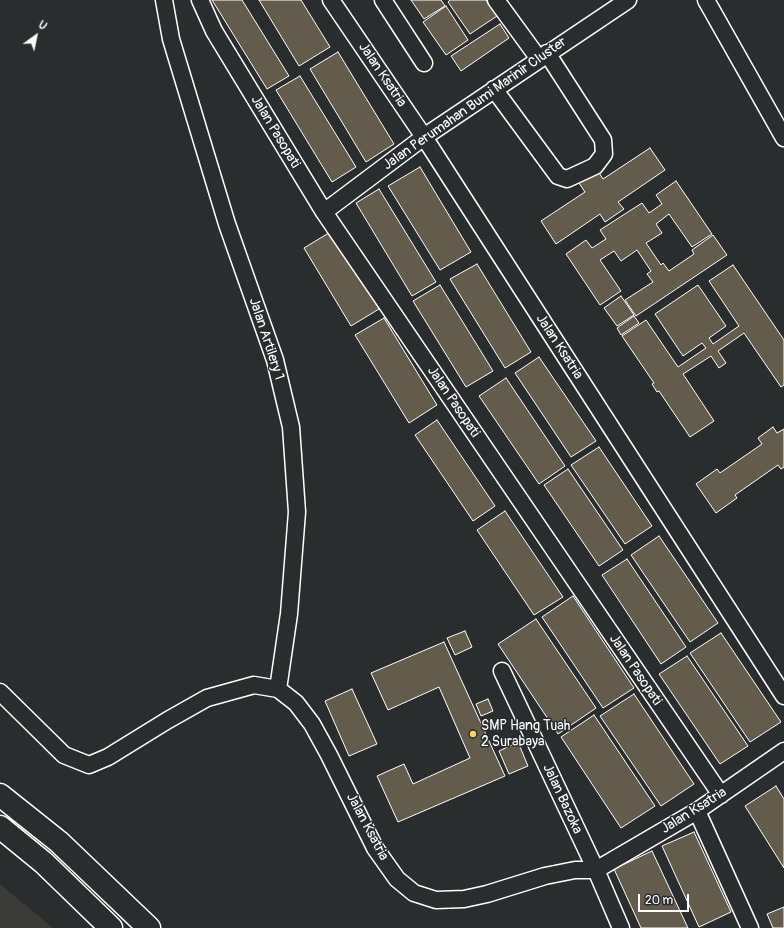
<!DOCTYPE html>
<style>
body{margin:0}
#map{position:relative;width:784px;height:928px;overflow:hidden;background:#2a2d2e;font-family:Pangolin,sans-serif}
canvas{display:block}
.north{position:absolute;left:16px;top:16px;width:40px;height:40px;-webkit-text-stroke:3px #2a2d2e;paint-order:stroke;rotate:33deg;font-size:11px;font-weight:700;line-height:16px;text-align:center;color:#fff}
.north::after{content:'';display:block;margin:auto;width:14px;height:18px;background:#fff;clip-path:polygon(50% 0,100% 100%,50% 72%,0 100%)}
.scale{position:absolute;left:638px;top:894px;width:51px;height:18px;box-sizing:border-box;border:2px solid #fff;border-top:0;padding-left:5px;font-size:12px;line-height:14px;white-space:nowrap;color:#fff;-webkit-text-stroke:3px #2a2d2e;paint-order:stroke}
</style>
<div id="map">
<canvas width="784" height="928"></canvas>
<div class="north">U</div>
<div class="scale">20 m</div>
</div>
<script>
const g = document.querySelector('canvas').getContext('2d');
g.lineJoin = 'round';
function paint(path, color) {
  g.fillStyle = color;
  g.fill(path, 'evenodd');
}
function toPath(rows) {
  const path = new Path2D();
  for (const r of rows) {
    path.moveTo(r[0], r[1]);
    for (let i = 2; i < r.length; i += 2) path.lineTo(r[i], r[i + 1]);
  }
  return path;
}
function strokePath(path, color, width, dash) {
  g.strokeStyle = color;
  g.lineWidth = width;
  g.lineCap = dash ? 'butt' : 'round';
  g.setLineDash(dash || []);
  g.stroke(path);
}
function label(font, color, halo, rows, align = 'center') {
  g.font = font + ' Pangolin,sans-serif';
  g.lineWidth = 3;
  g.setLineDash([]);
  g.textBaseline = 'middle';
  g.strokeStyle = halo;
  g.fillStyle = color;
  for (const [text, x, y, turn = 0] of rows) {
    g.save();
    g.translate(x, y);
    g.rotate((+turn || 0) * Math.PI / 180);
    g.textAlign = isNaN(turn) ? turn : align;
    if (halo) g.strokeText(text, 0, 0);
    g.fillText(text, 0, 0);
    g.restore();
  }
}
paint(toPath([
 [0,884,53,928,0,928]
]), '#3b3b37');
const building = toPath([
 [212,0,242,0,289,76,267,89,212,0],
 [259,0,301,0,330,47,299,66,259,0],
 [411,0,441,0,445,6,424,19,411,0],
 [450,0,486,0,497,16,470,34,448,2,450,0],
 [446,6,468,40,446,55,423,22,446,6],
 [500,24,509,38,461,71,451,56,500,24],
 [338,52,394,144,366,162,310,69,338,52],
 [300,76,356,167,332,182,276,90,300,76],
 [650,148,665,170,618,202,624,209,605,222,600,214,556,244,541,221,585,192,577,180,596,168,603,179,650,148],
 [420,167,471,252,440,270,388,186,420,167],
 [676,181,712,234,692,247,669,214,656,224,662,233,646,243,661,265,663,263,669,271,694,254,692,250,713,235,727,255,636,316,625,300,653,282,647,274,651,271,637,250,621,261,614,251,600,260,621,291,600,305,566,254,586,240,592,248,606,239,600,230,642,203,649,213,662,204,656,195,676,181],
 [379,189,436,282,412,296,356,203,379,189],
 [332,231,379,309,351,326,304,248,332,231],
 [477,264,531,352,505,368,450,279,477,264],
 [733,265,784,340,784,385,781,387,744,333,718,351,726,363,719,368,711,356,683,374,714,421,690,437,659,391,657,392,652,384,654,383,622,336,646,320,678,367,706,348,702,343,683,356,655,314,698,285,726,326,709,338,713,344,739,326,709,281,733,265],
 [440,285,493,371,466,387,413,301,440,285],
 [621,296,634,315,617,326,604,308,621,296],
 [634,316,639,323,621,335,617,328,634,316],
 [384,318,437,405,409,423,355,335,384,318],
 [539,357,596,441,571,457,515,373,539,357],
 [506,378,565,466,539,484,479,396,506,378],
 [437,420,495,506,473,521,415,435,437,420],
 [773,427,777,433,784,429,784,467,781,469,778,465,735,495,737,498,716,513,696,484,717,469,720,473,762,444,758,438,773,427],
 [599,447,652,526,625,544,571,465,599,447],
 [568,469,623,550,599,566,544,485,568,469],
 [505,511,563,597,534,615,477,530,505,511],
 [659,536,718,623,690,642,631,555,659,536],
 [627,559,686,647,661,664,602,575,627,559],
 [573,596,634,688,603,708,542,617,573,596],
 [536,619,596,708,558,734,498,644,536,619],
 [465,631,472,647,455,655,447,638,465,631],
 [721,633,781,722,750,742,690,653,721,633],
 [444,642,505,776,398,822,377,776,404,764,413,784,470,758,439,687,388,710,371,673,444,642],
 [687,656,748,746,720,764,659,674,687,656],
 [352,689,377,744,349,756,325,701,352,689],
 [634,694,694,784,661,806,600,716,634,694],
 [488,699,493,711,481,716,476,704,488,699],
 [594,715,655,806,621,828,561,737,594,715],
 [518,742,528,766,509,774,499,751,518,742],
 [776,786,784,799,784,868,745,806,776,786],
 [694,832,731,912,699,927,662,846,694,832],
 [652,851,688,928,641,928,614,869,652,851],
 [784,907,784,928,773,928,767,914,784,907]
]);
paint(building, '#635c4c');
strokePath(building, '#fff', 1);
const minor = toPath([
 [164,0,171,39,227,224,275,360,291,427,297,512,289,614,278,689],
 [200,0,214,31,324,212,721,795],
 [331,0,424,137,784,696],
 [383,0,424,63],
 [496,0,539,59],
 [706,0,784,138],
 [494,89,558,176,567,179,595,166,604,154,603,140,547,53],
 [324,212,424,137,628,0],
 [502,671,596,870,621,928],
 [0,692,64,755,89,765,108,757,168,720,207,698,254,685,278,689,296,703,312,724,329,755,375,848,397,879,414,893,436,900,464,899,487,894,545,876,575,870,596,870,697,811,784,751],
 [697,811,750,928]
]);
const highway = toPath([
 [0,795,59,842,149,928],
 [0,827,44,863,111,928]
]);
strokePath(minor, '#fff', 19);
strokePath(highway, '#fff', 25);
strokePath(minor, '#2a2d2e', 16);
strokePath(highway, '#2a2d2e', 22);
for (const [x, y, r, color] of [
 [473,734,4,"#ffd166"]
]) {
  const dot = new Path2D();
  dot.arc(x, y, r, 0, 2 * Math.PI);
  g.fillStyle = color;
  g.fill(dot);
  strokePath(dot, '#2a2d2e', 1.5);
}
label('14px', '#fff', '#2a2d2e', [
 ["Jalan Ksatria",382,75,56],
 ["Jalan Perumahan Bumi Marinir Cluster",475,104,-35],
 ["Jalan Pasopati",275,132,59],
 ["Jalan Artilery 1",266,339,72],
 ["Jalan Ksatria",559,347,57],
 ["Jalan Pasopati",453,402,56],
 ["Jalan Pasopati",635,670,56],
 ["Jalan Bazoka",562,799,65],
 ["Jalan Ksatria",694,811,-32],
 ["Jalan Ksatria",367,827,62]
]);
label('14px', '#fff', '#2a2d2e', [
 ["SMP Hang Tuah",481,726],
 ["2 Surabaya",481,742]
], 'left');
</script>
